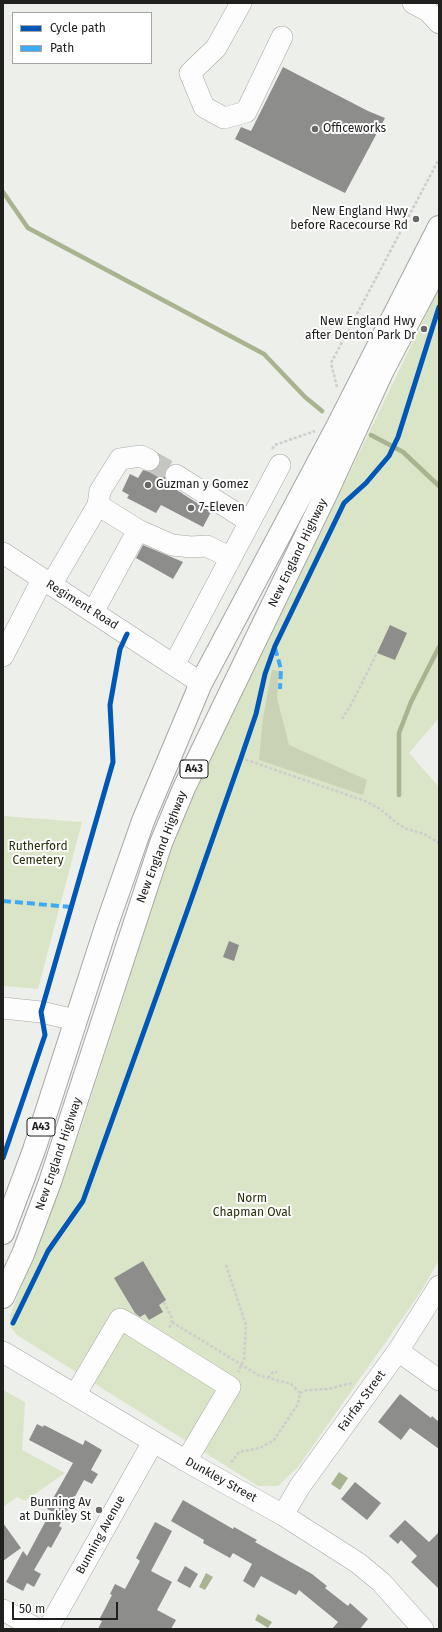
<!DOCTYPE html>
<style>
body{margin:0}
#map{position:relative;width:442px;height:1632px;overflow:hidden;background:#edefeb;font-family:"Fira Sans",sans-serif}
canvas{display:block}
.frame{position:absolute;inset:0;border:4px solid #20211f;pointer-events:none}
.legend{position:absolute;left:12px;top:12px;width:140px;height:52px;box-sizing:border-box;background:#fff;border:1px solid #a6a6a5;margin:0;padding:5px 7px;list-style:none;font-size:12px;color:#20211f}
.legend li{display:flex;align-items:center;gap:8px;height:20px}
.legend b{width:20px;border:1px solid #a6a6a5}
.scale{position:absolute;left:12px;top:1602px;width:106px;height:18px;box-sizing:border-box;border:2px solid #20211f;border-top:0;padding-left:5px;font-size:12px;line-height:14px;white-space:nowrap;color:#20211f;-webkit-text-stroke:3px #fff;paint-order:stroke}
</style>
<div id="map">
<canvas width="442" height="1632"></canvas>
<div class="frame"></div>
<ul class="legend">
<li><b style="height:5px;background:#0057b8"></b>Cycle path</li>
<li><b style="height:5px;background:#3fa9f5"></b>Path</li>
</ul>
<div class="scale">50 m</div>
</div>
<script>
const g = document.querySelector('canvas').getContext('2d');
g.lineJoin = 'round';
function paint(path, color) {
  g.fillStyle = color;
  g.fill(path, 'evenodd');
}
function toPath(rows) {
  const path = new Path2D();
  for (const r of rows) {
    path.moveTo(r[0], r[1]);
    for (let i = 2; i < r.length; i += 2) path.lineTo(r[i], r[i + 1]);
  }
  return path;
}
function strokePath(path, color, width, dash) {
  g.strokeStyle = color;
  g.lineWidth = width;
  g.lineCap = dash ? 'butt' : 'round';
  g.setLineDash(dash || []);
  g.stroke(path);
}
function label(font, color, halo, rows, align = 'center') {
  g.font = font + ' "Fira Sans",sans-serif';
  g.lineWidth = 4;
  g.setLineDash([]);
  g.textBaseline = 'middle';
  g.strokeStyle = halo;
  g.fillStyle = color;
  for (const [text, x, y, turn = 0] of rows) {
    g.save();
    g.translate(x, y);
    g.rotate((+turn || 0) * Math.PI / 180);
    g.textAlign = isNaN(turn) ? turn : align;
    if (halo) g.strokeText(text, 0, 0);
    g.fillText(text, 0, 0);
    g.restore();
  }
}
paint(toPath([
 [439,288,439,718,409,753,439,787,439,1260,420,1293,298,1467,278,1486,258,1486,17,1335,10,1326,10,1316,80,1131,123,999,159,881,192,799],
 [3,816,82,822,38,989,3,986],
 [3,1390,25,1402,22,1450,65,1473,25,1501,17,1497,3,1507]
]), '#dae4c7');
paint(toPath([
 [272,670,279,671,277,698,289,745,367,780,363,795,259,760,263,718]
]), '#c9d2b5');
paint(toPath([
 [339,1472,348,1478,340,1490,331,1484],
 [206,1573,213,1577,205,1590,199,1587],
 [258,1614,272,1622,268,1628,255,1620]
]), '#a8b38f');
strokePath(toPath([
 [3,192,28,228,264,354,305,397,322,411],
 [371,435,403,452,439,486],
 [399,795,399,733,411,702,439,647]
]), '#a8b38f', 4.5);
paint(toPath([
 [283,67,368,111,385,118,345,193,235,139,241,127,251,131],
 [161,461,169,465,166,469,164,475,166,481,169,485,211,512,203,527,161,505,156,513,127,498,129,495,122,491,130,474,138,478,143,470,149,472,156,470,160,466],
 [143,545,183,562,173,579,136,558],
 [390,625,407,633,395,660,377,653],
 [229,941,239,945,234,961,223,957],
 [143,1261,166,1300,159,1305,163,1312,149,1320,145,1314,140,1317,135,1313,114,1278],
 [400,1394,431,1418,432,1416,439,1422,439,1449,410,1428,401,1440,378,1422],
 [37,1424,43,1427,44,1425,83,1445,85,1440,102,1450,91,1470,98,1474,92,1484,84,1480,59,1526,62,1528,51,1548,48,1546,34,1570,41,1574,34,1587,27,1583,23,1591,6,1582,23,1551,27,1556,51,1511,47,1509,73,1463,29,1440],
 [355,1482,381,1503,367,1520,341,1499],
 [183,1500,233,1529,234,1527,257,1540,255,1542,312,1574,327,1586,325,1588,348,1606,350,1603,368,1619,360,1629,332,1629,338,1622,299,1590,296,1595,261,1576,254,1588,243,1581,252,1564,233,1553,230,1558,203,1543,204,1540,171,1521],
 [405,1520,429,1542,439,1532,439,1589,411,1562,417,1556,401,1540,398,1544,389,1536],
 [155,1522,172,1531,151,1571,172,1582,157,1610,176,1620,171,1629,98,1629,102,1621,99,1620,112,1595,110,1594,115,1584,125,1589,140,1561,136,1558],
 [3,1523,21,1548,3,1561],
 [185,1566,198,1574,190,1588,177,1581]
]), '#8d8e8c');
strokePath(toPath([
 [149,460,176,475]
]), '#c4c6c2', 21, [21, 10]);
const minor = toPath([
 [241,3,216,48,190,73,204,107,224,118,246,112,282,37],
 [413,3,428,11,439,23],
 [176,475,250,522],
 [98,505,100,491,120,459,141,456,149,460],
 [3,553,201,683],
 [51,585,98,505,138,530],
 [93,612,138,530,172,545,191,547,207,546,231,558],
 [3,656,42,580],
 [174,665,280,465],
 [3,1008,41,1012,75,1020],
 [398,1351,439,1380],
 [3,1352,186,1461,283,1515,358,1563,381,1582,423,1629],
 [75,1395,120,1319,131,1325,230,1387,186,1461],
 [283,1515,300,1486,398,1351,439,1286],
 [3,1610,37,1629],
 [48,1629,153,1442]
]);
const highway = toPath([
 [3,1233,34,1150,107,924,143,821,201,683,336,429,439,227],
 [3,1297,23,1254,50,1182,161,843,184,788,327,492,383,370,439,264]
]);
strokePath(minor, '#a6a7a5', 22);
strokePath(highway, '#a6a7a5', 24);
strokePath(toPath([
 [337,387,331,363,439,159],
 [272,449,275,445,315,431],
 [342,719,352,703,377,653],
 [241,758,365,801,380,809,398,824,407,829,424,834,439,843],
 [226,1265,246,1325,244,1359,238,1372],
 [164,1302,172,1318,172,1322,169,1328],
 [172,1322,258,1375,291,1384,300,1393,298,1404,274,1440,260,1448,239,1452,230,1464],
 [268,1378,273,1372,277,1372],
 [300,1393,307,1390,328,1389,352,1383]
]), '#cdcdcc', 2.5, [3, 2]);
strokePath(minor, '#fcfdfc', 21);
strokePath(highway, '#fcfdfc', 22);
strokePath(toPath([
 [275,648,281,669,280,689],
 [3,901,71,907]
]), '#3fa9f5', 4, [8, 4]);
strokePath(toPath([
 [3,1158,45,1035,41,1012,113,762,110,705,120,649,127,634],
 [13,1323,48,1251,83,1201,190,903,241,758,256,714,265,674,275,646,344,503,366,483,389,456,398,437,439,307]
]), '#0057b8', 5);
for (const [x, y, r, color] of [
 [315,129,4,"#686966"],
 [416,219,4,"#686966"],
 [424,329,4,"#686966"],
 [148,485,4,"#686966"],
 [191,508,4,"#686966"],
 [99,1510,4,"#686966"]
]) {
  const dot = new Path2D();
  dot.arc(x, y, r, 0, 2 * Math.PI);
  g.fillStyle = color;
  g.fill(dot);
  strokePath(dot, '#fff', 1.5);
}
for (const [x, y, w] of [
 [194,769,28],
 [41,1127,28]
]) {
  const box = new Path2D();
  box.roundRect(x - w / 2, y - 9, w, 18, 3);
  g.fillStyle = '#fff';
  g.fill(box);
  strokePath(box, '#20211f', 1);
}
label('bold 11px', '#20211f', null, [
 ["A43",194,769],
 ["A43",41,1127]
]);
label('12px', '#20211f', '#fff', [
 ["Officeworks",323,129],
 ["New England Hwy",408,212,"right"],
 ["before Racecourse Rd",408,226,"right"],
 ["New England Hwy",416,322,"right"],
 ["after Denton Park Dr",416,336,"right"],
 ["Guzman y Gomez",156,485],
 ["7-Eleven",199,508],
 ["Bunning Av",91,1503,"right"],
 ["at Dunkley St",91,1517,"right"]
], 'left');
label('12px', '#20211f', '#fff', [
 ["New England Highway",298,553,-64],
 ["Regiment Road",82,605,32],
 ["New England Highway",162,847,-69],
 ["New England Highway",59,1154,-71],
 ["Fairfax Street",362,1401,-54],
 ["Dunkley Street",221,1480,29],
 ["Bunning Avenue",101,1535,-61]
]);
label('12px', '#252e07', '#fff', [
 ["Rutherford",38,847],
 ["Cemetery",38,861],
 ["Norm",252,1199],
 ["Chapman Oval",252,1213]
]);
</script>
